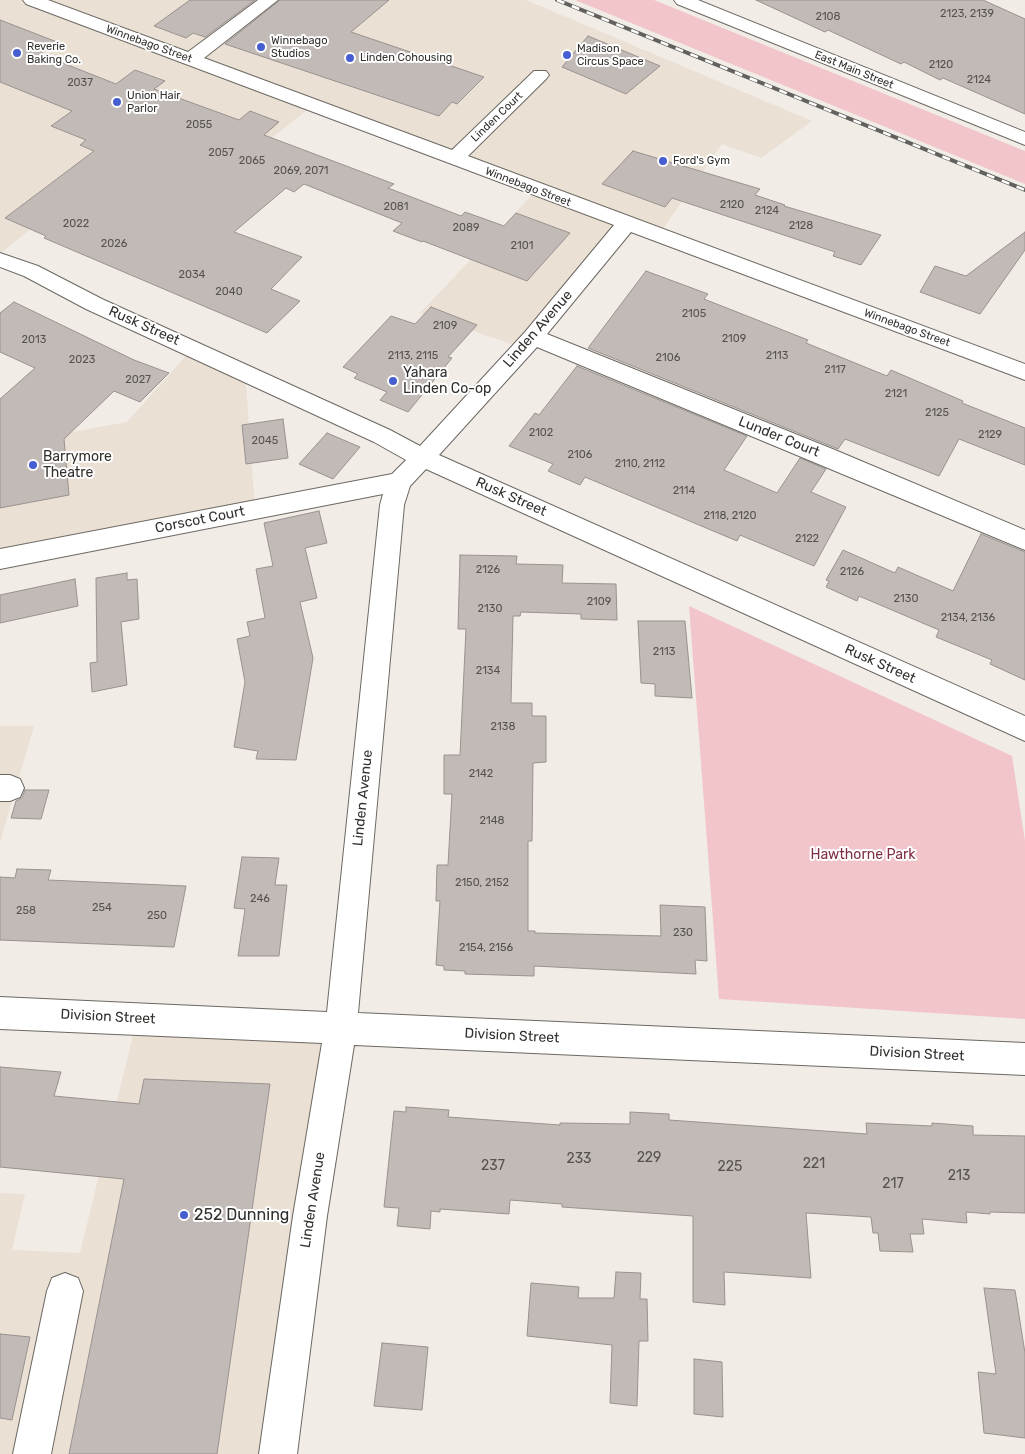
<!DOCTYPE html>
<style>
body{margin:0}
canvas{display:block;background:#f1ece6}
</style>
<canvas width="1025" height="1454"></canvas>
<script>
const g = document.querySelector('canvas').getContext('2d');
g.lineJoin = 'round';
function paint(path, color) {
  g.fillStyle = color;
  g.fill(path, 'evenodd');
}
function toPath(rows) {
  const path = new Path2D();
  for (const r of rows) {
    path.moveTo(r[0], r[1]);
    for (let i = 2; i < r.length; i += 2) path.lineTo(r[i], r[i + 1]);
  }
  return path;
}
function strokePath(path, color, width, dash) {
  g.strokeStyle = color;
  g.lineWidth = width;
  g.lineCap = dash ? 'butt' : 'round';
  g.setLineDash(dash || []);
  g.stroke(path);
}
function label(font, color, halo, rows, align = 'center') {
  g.font = font + ' Rubik,sans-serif';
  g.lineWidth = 4;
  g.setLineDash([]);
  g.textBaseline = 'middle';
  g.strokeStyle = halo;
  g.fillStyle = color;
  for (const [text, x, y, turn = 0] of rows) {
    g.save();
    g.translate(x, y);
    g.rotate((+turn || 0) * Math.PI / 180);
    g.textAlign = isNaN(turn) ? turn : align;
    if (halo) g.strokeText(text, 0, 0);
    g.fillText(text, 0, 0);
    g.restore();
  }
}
paint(toPath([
 [0,0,526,0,812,121,761,158,722,144,658,236,626,224,523,348,420,313,536,191,312,106,195,199,109,165,0,254],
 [193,348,245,371,255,510,0,559,0,425,67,414,72,432,127,422],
 [0,726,34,726,0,842],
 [137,1019,341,1028,278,1454,0,1454,0,1193,25,1194,12,1250,80,1253]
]), '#eae0d4');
paint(toPath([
 [575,0,654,0,1025,151,1025,184],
 [689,606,1012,756,1025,841,1025,1019,719,999]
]), '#f2c5cb');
const building = toPath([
 [190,0,255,0,205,37,193,33,186,38,154,26,190,0],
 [280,0,389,0,351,32,484,77,457,104,452,102,439,116,225,44,280,0],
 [756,0,983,0,1025,19,1025,114,943,78,940,80,904,62,901,64,828,30,825,32,756,0],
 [0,20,57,42,40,54,116,84,135,70,165,81,154,89,239,120,250,111,279,122,264,135,394,184,388,188,461,216,465,212,504,226,516,213,570,233,527,281,423,241,422,242,393,231,402,223,304,184,294,192,286,188,234,232,302,257,271,289,300,301,267,333,44,238,46,236,5,218,94,151,80,145,86,140,51,126,72,111,0,82,0,20],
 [588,36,660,66,626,94,562,67,588,36],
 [633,151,760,189,755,195,785,205,784,206,881,235,861,265,833,256,835,252,672,198,665,207,602,184,633,151],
 [1025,232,1025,250,980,314,920,292,935,266,966,276,1025,232],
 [646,271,708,294,704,299,808,340,806,343,887,376,891,370,963,401,962,403,1025,428,1025,465,959,439,939,476,845,439,838,449,588,348,646,271],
 [14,302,134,360,169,373,140,402,114,391,64,439,69,495,0,508,0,399,35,368,0,352,0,313,14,302],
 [431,307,477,325,448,357,452,358,408,412,380,400,387,392,354,378,358,374,343,367,391,316,415,324,431,307],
 [577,366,747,436,724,470,777,493,800,458,826,469,811,492,846,507,814,566,740,535,737,541,585,477,580,485,548,471,553,464,509,446,535,413,539,415,577,366],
 [283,419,288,458,246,464,242,425,283,419],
 [327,433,360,447,333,479,299,464,327,433],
 [319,511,327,543,305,548,317,598,300,602,313,658,296,760,256,759,258,751,234,747,245,682,237,639,250,636,247,622,265,618,256,569,273,566,264,523,319,511],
 [981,534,1025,552,1025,680,990,664,992,660,936,637,939,630,859,596,857,601,826,587,829,581,826,580,843,550,895,573,898,567,953,591,981,534],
 [460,555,517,556,516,564,563,565,562,583,616,584,617,620,581,619,581,614,521,612,520,616,513,616,511,703,532,703,532,716,546,716,546,762,533,763,532,841,528,841,528,931,535,931,535,933,661,936,660,905,705,907,707,961,695,960,696,974,534,966,534,976,465,974,465,971,444,970,444,966,436,965,440,901,436,901,437,865,448,865,452,794,444,794,444,755,460,755,466,629,458,629,460,555],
 [127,573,127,580,137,579,139,619,121,622,127,685,92,692,90,663,97,662,96,578,127,573],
 [75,579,78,606,0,623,0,595,75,579],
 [638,621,685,621,692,698,655,696,655,684,641,683,638,621],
 [25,790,49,790,41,819,11,818,16,801,22,798,25,790],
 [242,857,279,858,275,885,287,885,279,956,238,956,245,909,234,908,242,857],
 [17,869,51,870,48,880,186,886,174,947,0,940,0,877,15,878,17,869],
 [0,1067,61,1072,54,1096,139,1104,144,1079,270,1084,217,1454,69,1454,124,1179,0,1167,0,1067],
 [406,1107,449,1110,448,1117,560,1125,560,1123,630,1124,630,1112,669,1114,669,1120,867,1134,866,1123,932,1126,932,1123,973,1126,973,1135,1025,1136,1025,1213,990,1212,990,1214,966,1212,967,1223,922,1219,924,1234,910,1234,913,1252,880,1251,878,1233,873,1233,871,1217,806,1213,811,1278,724,1272,725,1305,693,1302,693,1216,562,1207,562,1204,510,1200,509,1214,440,1209,440,1212,431,1211,430,1229,397,1226,399,1208,384,1207,394,1111,406,1112,406,1107],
 [616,1272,641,1273,640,1299,647,1299,648,1341,639,1341,637,1406,610,1403,612,1345,527,1336,531,1283,579,1287,578,1298,614,1298,616,1272],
 [984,1288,1015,1290,1025,1353,1025,1438,984,1433,978,1372,996,1374,984,1288],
 [0,1334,30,1337,12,1420,0,1418,0,1334],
 [382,1343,428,1347,422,1410,374,1406,382,1343],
 [694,1359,722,1362,723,1417,694,1414,694,1359]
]);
paint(building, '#c2bab7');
strokePath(building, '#99928f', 1);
const minor = toPath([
 [23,0,48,0,188,52,258,0,278,0,204,58,452,150,534,71,546,71,549,75,546,79,468,156,1025,364,1025,380,631,232,547,334,835,450,1025,530,1025,550,537,347,439,455,1025,716,1025,741,426,469,410,486,404,505,358,1013,1025,1043,1025,1075,354,1045,327,1216,297,1454,259,1454,293,1216,322,1043,0,1029,0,997,327,1012,380,505,383,494,0,569,0,549,392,474,406,460,374,442,86,309,24,276,0,267,0,253,38,266,102,299,390,430,420,446,525,332,614,225,26,4,23,0],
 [674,0,698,0,1025,132,1025,145,677,4,674,0],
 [0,775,10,775,20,779,24,788,20,797,10,801,0,801,0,775],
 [65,1273,78,1278,83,1291,51,1454,13,1454,47,1291,52,1278,65,1273]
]);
strokePath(minor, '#6c6862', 2);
paint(minor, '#fff');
const rail = toPath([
 [557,0,1025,190]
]);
strokePath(rail, '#63615d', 4);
strokePath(rail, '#fff', 2.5, [8]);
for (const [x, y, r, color] of [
 [261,47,5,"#465ed1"],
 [17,53,5,"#465ed1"],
 [567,55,5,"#465ed1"],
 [350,58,5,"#465ed1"],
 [117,102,5,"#465ed1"],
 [663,161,5,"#465ed1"],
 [393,381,5,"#465ed1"],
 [33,465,5,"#465ed1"],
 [184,1215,5,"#465ed1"]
]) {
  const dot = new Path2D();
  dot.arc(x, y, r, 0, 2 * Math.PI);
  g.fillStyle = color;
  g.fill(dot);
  strokePath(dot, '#fff', 2);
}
label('11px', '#555250', null, [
 ["2123, 2139",967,14],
 ["2108",828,17],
 ["2120",941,65],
 ["2124",979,80],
 ["2037",80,83],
 ["2055",199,125],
 ["2057",221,153],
 ["2065",252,161],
 ["2069, 2071",301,171],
 ["2120",732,205],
 ["2081",396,207],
 ["2124",767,211],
 ["2022",76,224],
 ["2128",801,226],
 ["2089",466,228],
 ["2026",114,244],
 ["2101",522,246],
 ["2034",192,275],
 ["2040",229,292],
 ["2105",694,314],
 ["2109",445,326],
 ["2109",734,339],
 ["2013",34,340],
 ["2113, 2115",413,356],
 ["2113",777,356],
 ["2106",668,358],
 ["2023",82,360],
 ["2117",835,370],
 ["2027",138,380],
 ["2121",896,394],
 ["2125",937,413],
 ["2102",541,433],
 ["2129",990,435],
 ["2045",265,441],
 ["2106",580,455],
 ["2110, 2112",640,464],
 ["2114",684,491],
 ["2118, 2120",730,516],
 ["2122",807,539],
 ["2126",488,570],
 ["2126",852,572],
 ["2130",906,599],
 ["2109",599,602],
 ["2130",490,609],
 ["2134, 2136",968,618],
 ["2113",664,652],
 ["2134",488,671],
 ["2138",503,727],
 ["2142",481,774],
 ["2148",492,821],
 ["2150, 2152",482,883],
 ["246",260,899],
 ["254",102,908],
 ["258",26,911],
 ["250",157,916],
 ["230",683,933],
 ["2154, 2156",486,948]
]);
label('11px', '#31302d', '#fff', [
 ["Winnebago",271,41],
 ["Studios",271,54],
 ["Reverie",27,47],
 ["Baking Co.",27,60],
 ["Madison",577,49],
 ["Circus Space",577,62],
 ["Linden Cohousing",360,58],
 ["Union Hair",127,96],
 ["Parlor",127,109],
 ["Ford's Gym",673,161]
], 'left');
label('11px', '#31302d', '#fff', [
 ["Winnebago Street",149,44,20],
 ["East Main Street",854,70,22],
 ["Linden Court",497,117,-44],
 ["Winnebago Street",528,187,21],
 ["Winnebago Street",907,328,20]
]);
label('14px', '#31302d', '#fff', [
 ["Rusk Street",144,326,24],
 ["Linden Avenue",538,329,-49],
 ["Lunder Court",779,437,22],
 ["Rusk Street",511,497,24],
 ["Corscot Court",200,520,-11],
 ["Rusk Street",880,664,24],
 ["Linden Avenue",363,798,-84],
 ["Division Street",108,1017,3],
 ["Division Street",512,1036,3],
 ["Division Street",917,1054,3],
 ["Linden Avenue",313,1200,-81]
]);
label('14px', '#31302d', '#fff', [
 ["Yahara",403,373],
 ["Linden Co-op",403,389],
 ["Barrymore",43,457],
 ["Theatre",43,473]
], 'left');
label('14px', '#7e2f41', '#fff', [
 ["Hawthorne Park",863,855]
]);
label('14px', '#555250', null, [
 ["229",649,1158],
 ["233",579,1159],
 ["221",814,1164],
 ["237",493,1166],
 ["225",730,1167],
 ["213",959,1176],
 ["217",893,1184]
]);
label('16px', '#31302d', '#fff', [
 ["252 Dunning",194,1215]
], 'left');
</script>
